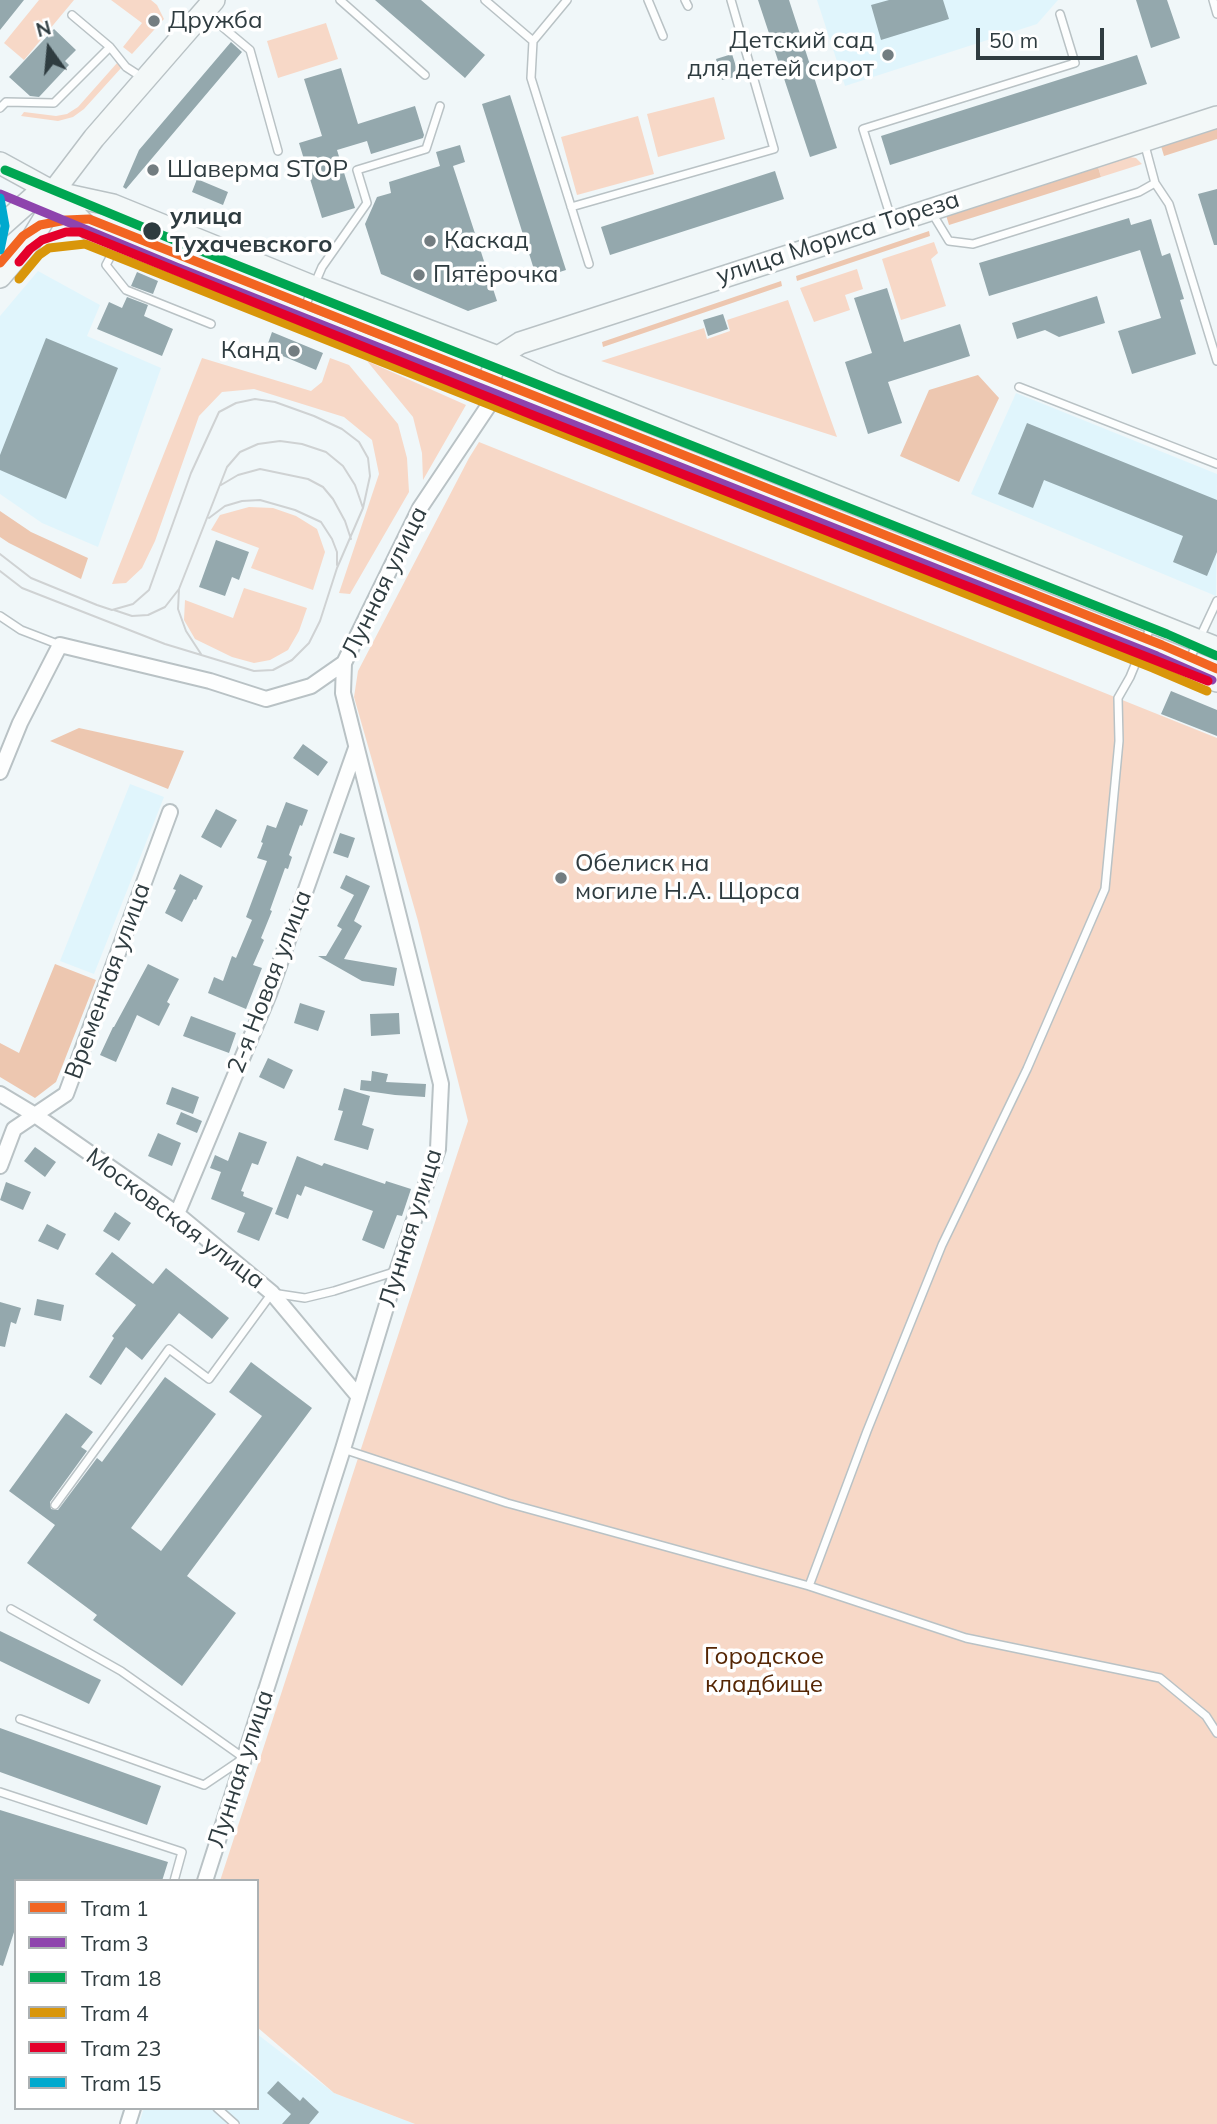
<!DOCTYPE html>
<meta charset="utf-8">
<style>
body{margin:0}
#map{position:relative;width:1217px;height:2124px;overflow:hidden;background:#f0f7f9;font-family:Mulish,sans-serif}
canvas{display:block}
.legend{position:absolute;left:14px;top:1879px;width:245px;height:231px;box-sizing:border-box;background:#fff;border:2px solid #acb1b3;margin:0;padding:9px 12px;list-style:none;font-size:21px;color:#2f3c40}
.legend li{display:flex;align-items:center;gap:14px;height:35px}
.legend b{width:35px;border:2px solid #acb1b3}
.north{position:absolute;left:14px;top:14px;width:70px;height:70px;-webkit-text-stroke:5px #fff;paint-order:stroke;rotate:345deg;font-size:19px;font-weight:700;line-height:28px;text-align:center;color:#2f3c40}
.north::after{content:'';display:block;margin:auto;width:24px;height:32px;background:#2f3c40;clip-path:polygon(50% 0,100% 100%,50% 72%,0 100%)}
.scale{position:absolute;left:976px;top:28px;width:128px;height:32px;box-sizing:border-box;border:4px solid #2f3c40;border-top:0;padding-left:9px;font-size:21px;line-height:24px;white-space:nowrap;color:#2f3c40;-webkit-text-stroke:5px #fff;paint-order:stroke}
</style>
<div id="map">
<canvas width="1217" height="2124"></canvas>
<ul class="legend">
<li><b style="height:9px;background:#f26522"></b>Tram 1</li>
<li><b style="height:9px;background:#8e44ad"></b>Tram 3</li>
<li><b style="height:9px;background:#00a651"></b>Tram 18</li>
<li><b style="height:9px;background:#d9960a"></b>Tram 4</li>
<li><b style="height:9px;background:#e4002b"></b>Tram 23</li>
<li><b style="height:9px;background:#00a9ce"></b>Tram 15</li>
</ul>
<div class="north">N</div>
<div class="scale">50 m</div>
</div>
<script>
const g = document.querySelector('canvas').getContext('2d');
g.lineJoin = 'round';
function paint(path, color) {
  g.fillStyle = color;
  g.fill(path, 'evenodd');
}
function toPath(rows) {
  const path = new Path2D();
  for (const r of rows) {
    path.moveTo(r[0], r[1]);
    for (let i = 2; i < r.length; i += 2) path.lineTo(r[i], r[i + 1]);
  }
  return path;
}
function strokePath(path, color, width, dash) {
  g.strokeStyle = color;
  g.lineWidth = width;
  g.lineCap = dash ? 'butt' : 'round';
  g.setLineDash(dash || []);
  g.stroke(path);
}
function label(font, color, halo, rows, align = 'center') {
  g.font = font + ' Mulish,sans-serif';
  g.lineWidth = 7;
  g.setLineDash([]);
  g.textBaseline = 'middle';
  g.strokeStyle = halo;
  g.fillStyle = color;
  for (const [text, x, y, turn = 0] of rows) {
    g.save();
    g.translate(x, y);
    g.rotate((+turn || 0) * Math.PI / 180);
    g.textAlign = isNaN(turn) ? turn : align;
    if (halo) g.strokeText(text, 0, 0);
    g.fillText(text, 0, 0);
    g.restore();
  }
}
paint(toPath([
 [817,0,1058,0,1037,24,845,86],
 [38,271,100,305,87,336,161,368,98,547,42,523,0,494,0,316],
 [1016,393,1217,474,1216,596,971,494],
 [130,784,164,797,94,974,60,961],
 [257,2034,334,2093,415,2124,139,2124,144,2108,257,2108]
]), '#e0f5fc');
paint(toPath([
 [39,0,74,0,24,60,4,43],
 [111,0,151,0,157,5,164,19,132,54,123,47,142,23],
 [326,23,338,59,278,78,267,41],
 [117,63,122,67,84,109,73,117,58,121,21,116,24,112,56,116,67,114,78,107],
 [714,97,725,139,658,157,647,114],
 [638,116,654,174,577,195,561,137],
 [1130,157,1136,158,1142,164,1101,177,1098,167],
 [934,242,938,253,931,259,946,306,901,320,882,259],
 [857,269,863,289,845,295,850,310,814,322,800,288],
 [788,300,837,437,601,361,704,328,707,339,730,331,727,320],
 [202,358,311,391,322,382,330,358,349,365,398,424,407,458,409,492,350,594,339,593,379,474,372,440,344,417,254,389,222,392,199,416,155,541,142,568,126,583,112,584],
 [367,361,466,405,423,480,422,453,413,417],
 [479,442,1217,738,1217,2124,415,2124,334,2093,257,2027,257,1881,220,1881,468,1121,418,921,354,697,358,671,469,458],
 [249,507,273,508,296,516,317,529,325,552,313,590,251,568,259,548,211,530,220,515],
 [244,588,307,608,299,631,288,650,270,660,254,663,232,657,195,639,184,620,185,600,233,618]
]), '#f7d8c7');
paint(toPath([
 [1217,128,1217,139,1164,156,1161,146],
 [1098,167,1101,177,949,225,946,215],
 [929,231,930,236,797,281,796,276],
 [781,281,782,286,603,347,602,342],
 [978,375,999,398,959,482,900,456,929,390],
 [0,511,31,532,88,558,81,579,9,543,0,537],
 [79,728,184,751,168,789,50,741],
 [55,964,96,980,56,1082,35,1098,0,1077,0,1043,19,1053]
]), '#edc7b0');
paint(toPath([
 [0,0,24,0,0,30],
 [375,0,421,0,485,55,465,78],
 [758,0,789,0,837,148,810,157],
 [889,0,943,0,949,19,881,40,871,5],
 [1136,0,1167,0,1180,38,1151,48],
 [54,29,76,50,65,61,69,65,39,97,30,96,9,77],
 [231,42,242,52,126,189,123,187,139,150],
 [732,54,739,76,722,80,716,59],
 [1137,55,1147,84,890,165,881,136],
 [341,68,358,124,415,106,424,135,423,138,371,154,367,141,337,150,355,208,322,218,299,143,322,136,304,79],
 [510,95,566,270,537,279,482,104],
 [460,145,465,162,453,166,497,301,468,311,381,274,365,224,377,197,391,193,389,182,440,166,436,152],
 [775,171,784,199,610,255,601,227],
 [197,179,228,192,223,205,192,192],
 [1217,189,1217,245,1214,245,1198,194],
 [1129,218,1131,225,1151,219,1162,256,1170,253,1184,299,1180,300,1196,354,1132,374,1118,331,1161,318,1140,250,989,296,979,263],
 [137,272,158,281,153,294,131,286],
 [887,288,904,342,960,324,970,356,888,382,902,423,868,434,845,362,872,353,854,298],
 [1097,296,1105,323,1059,337,1045,330,1017,339,1012,323],
 [127,297,148,305,144,316,173,329,162,356,97,329,109,302,122,308],
 [723,314,728,329,708,336,703,320],
 [272,332,323,353,316,370,266,349],
 [46,338,118,368,66,499,0,470,0,455],
 [1027,423,1217,500,1217,552,1207,576,1173,562,1183,536,1044,480,1033,508,998,494],
 [216,540,249,552,239,580,232,577,225,596,199,587],
 [1171,691,1217,710,1217,736,1161,714],
 [303,744,328,762,318,776,293,758],
 [286,802,308,810,302,826,300,825,289,855,292,857,288,869,285,868,270,910,272,911,261,938,264,940,253,965,262,968,246,1009,208,993,214,977,223,981,232,956,236,958,252,920,246,917,267,861,257,858,263,843,261,842,267,825,276,828],
 [216,809,237,820,221,848,201,837],
 [340,833,355,838,348,858,333,853],
 [180,874,203,886,196,900,194,899,182,922,165,913,176,890,173,889],
 [346,875,370,886,354,921,362,926,344,959,397,968,394,986,362,981,318,956,326,956,342,929,337,926,354,895,340,888],
 [148,964,179,979,167,1002,170,1004,159,1026,137,1015,116,1062,100,1055,113,1027,114,1027],
 [300,1003,325,1011,318,1031,294,1023],
 [399,1013,400,1034,371,1036,370,1014],
 [191,1016,236,1033,229,1053,183,1036],
 [268,1058,293,1070,284,1089,259,1077],
 [372,1071,388,1074,386,1082,426,1084,425,1097,395,1095,360,1090,361,1080,371,1081],
 [172,1087,199,1097,193,1114,166,1104],
 [344,1088,370,1096,362,1125,374,1129,368,1150,334,1140,343,1111,338,1110],
 [181,1112,202,1121,197,1133,176,1124],
 [239,1132,267,1142,258,1165,252,1163,241,1191,244,1192,243,1196,273,1208,259,1241,237,1232,245,1213,211,1199,221,1172,210,1168,215,1155,228,1161],
 [158,1133,181,1143,172,1166,148,1156],
 [35,1147,56,1162,45,1177,24,1161],
 [297,1156,322,1166,324,1163,385,1184,386,1181,411,1189,402,1216,397,1215,384,1249,362,1240,373,1211,305,1186,301,1196,297,1194,288,1219,275,1214],
 [6,1182,31,1192,23,1210,0,1200],
 [115,1212,131,1223,119,1241,103,1231],
 [47,1224,66,1234,58,1250,38,1241],
 [112,1252,153,1284,166,1268,229,1318,212,1339,179,1313,142,1360,126,1347,101,1385,89,1377,114,1338,112,1336,136,1305,95,1274],
 [37,1299,64,1305,61,1321,34,1315],
 [0,1302,21,1308,16,1324,11,1322,5,1347,0,1346],
 [251,1362,312,1408,187,1576,236,1613,182,1686,93,1620,97,1615,27,1563,55,1525,9,1491,66,1413,93,1432,81,1447,87,1451,50,1502,51,1509,58,1510,97,1458,102,1462,165,1377,216,1414,131,1528,161,1551,262,1416,229,1392],
 [0,1631,101,1680,89,1704,0,1661],
 [0,1728,161,1786,147,1825,0,1772],
 [0,1810,168,1862,162,1881,16,1881,16,1926,3,1966,0,1965],
 [278,2081,300,2101,303,2097,319,2112,309,2124,282,2124,291,2114,267,2093]
]), '#94a8ad');
const lane = toPath([
 [340,0,425,75],
 [485,0,533,41],
 [567,0,533,41,531,78,589,264],
 [648,0,663,36],
 [685,0,688,6],
 [1213,0,1217,14],
 [207,14,250,50,278,151],
 [72,15,110,47],
 [0,108,6,102,54,103,110,47,126,67,143,78],
 [1155,183,1169,204,1217,361],
 [571,207,774,149,731,0],
 [932,213,949,241,973,244,1139,192,1155,183,1144,142],
 [891,218,863,129,1075,63,1060,14],
 [115,248,106,265,126,290,211,324],
 [300,318,322,267,367,203,357,170,426,149,440,106],
 [1019,387,1217,464],
 [0,616,21,630,60,645],
 [1186,667,1217,601],
 [343,1449,507,1503,809,1586,966,1638,1160,1678,1206,1716,1217,1733],
 [55,1505,169,1349,209,1379,272,1293,305,1298,334,1291,397,1271],
 [809,1586,867,1431,942,1245,1027,1069,1105,889,1119,741,1118,698,1130,677,1151,626],
 [11,1609,121,1671,244,1758,204,1785,20,1719],
 [0,1792,182,1852,174,1881],
 [217,2108,235,2124]
]);
const street = toPath([
 [0,772,20,723,60,645,210,681,266,699,311,686,344,663],
 [0,1094,35,1115,177,1214,272,1293,359,1397],
 [0,1166,14,1129,66,1094,170,812],
 [177,1214,269,994,356,748],
 [205,1881,343,1449,397,1271,438,1149,441,1084,343,693,344,663,420,508,491,402,485,390],
 [128,2124,133,2108]
]);
const secondary = toPath([
 [0,163,53,192,113,205,314,287,498,357,553,383,1217,648],
 [53,192,91,231,117,244,300,319,1109,637,1217,681],
 [0,227,36,195,53,192],
 [0,277,30,242,53,204,53,192,94,138,214,0],
 [485,390,498,357,520,343,1217,117]
]);
strokePath(lane, '#b9c2c5', 10);
strokePath(street, '#b9c2c5', 18);
strokePath(secondary, '#b9c2c5', 24);
strokePath(lane, '#fdfefe', 7);
strokePath(street, '#fdfefe', 14);
strokePath(secondary, '#f3f8f8', 21);
strokePath(toPath([
 [221,485,238,475,260,469,308,479,323,487,333,499,345,521,351,539],
 [209,518,225,506,242,501,260,500,295,510,321,522,332,539,337,552,337,565],
 [0,554,31,578,97,605,112,610,133,604,149,590,191,473,219,412,236,403,255,399,275,402,314,416,342,429,359,442,368,458,370,476,363,508,337,568,320,621,309,643,292,660,273,670,254,671,165,644,22,588,0,571],
 [114,610,132,616,148,615,165,607,179,589],
 [201,654,186,631,178,609,179,589,227,467,240,452,258,444,280,441,302,444,326,452,343,466,355,485,363,508]
]), '#cfd2d3', 2);
strokePath(toPath([
 [0,263,23,236,40,225,66,220,89,219,1162,645,1217,669]
]), '#f26522', 9);
strokePath(toPath([
 [0,194,176,267,1157,656,1212,680]
]), '#8e44ad', 9);
strokePath(toPath([
 [5,170,186,245,1167,634,1217,656]
]), '#00a651', 9);
strokePath(toPath([
 [19,279,39,255,49,248,85,244,1153,668,1207,691]
]), '#d9960a', 9);
strokePath(toPath([
 [19,262,30,249,42,240,66,232,80,232,535,416,1208,681]
]), '#e4002b', 9);
strokePath(toPath([
 [0,198,5,226,0,250]
]), '#00a9ce', 9);
for (const [x, y, r, color] of [
 [154,21,7,"#737d81"],
 [888,55,7,"#737d81"],
 [153,170,7,"#737d81"],
 [152,231,10,"#2f3c40"],
 [430,241,7,"#737d81"],
 [419,275,7,"#737d81"],
 [294,351,7,"#737d81"],
 [561,878,7,"#737d81"]
]) {
  const dot = new Path2D();
  dot.arc(x, y, r, 0, 2 * Math.PI);
  g.fillStyle = color;
  g.fill(dot);
  strokePath(dot, '#fff', 2.5);
}
label('24px', '#2f3c40', '#fff', [
 ["Дружба",168,21],
 ["Детский сад",874,41,"right"],
 ["для детей сирот",874,69,"right"],
 ["Шаверма STOP",167,170],
 ["Каскад",444,241],
 ["Пятёрочка",433,275],
 ["Канд",280,351,"right"],
 ["Обелиск на",575,864],
 ["могиле Н.А. Щорса",575,892]
], 'left');
label('bold 24px', '#2f3c40', '#fff', [
 ["улица",170,217],
 ["Тухачевского",170,245]
], 'left');
label('24px', '#2f3c40', '#fff', [
 ["улица Мориса Тореза",838,238,-18],
 ["Лунная улица",385,582,-64],
 ["Временная улица",108,981,-70],
 ["2-я Новая улица",270,982,-69],
 ["Московская улица",175,1219,37],
 ["Лунная улица",411,1228,-73],
 ["Лунная улица",241,1769,-72]
]);
label('24px', '#552604', '#fff', [
 ["Городское",764,1657],
 ["кладбище",764,1685]
]);
</script>
